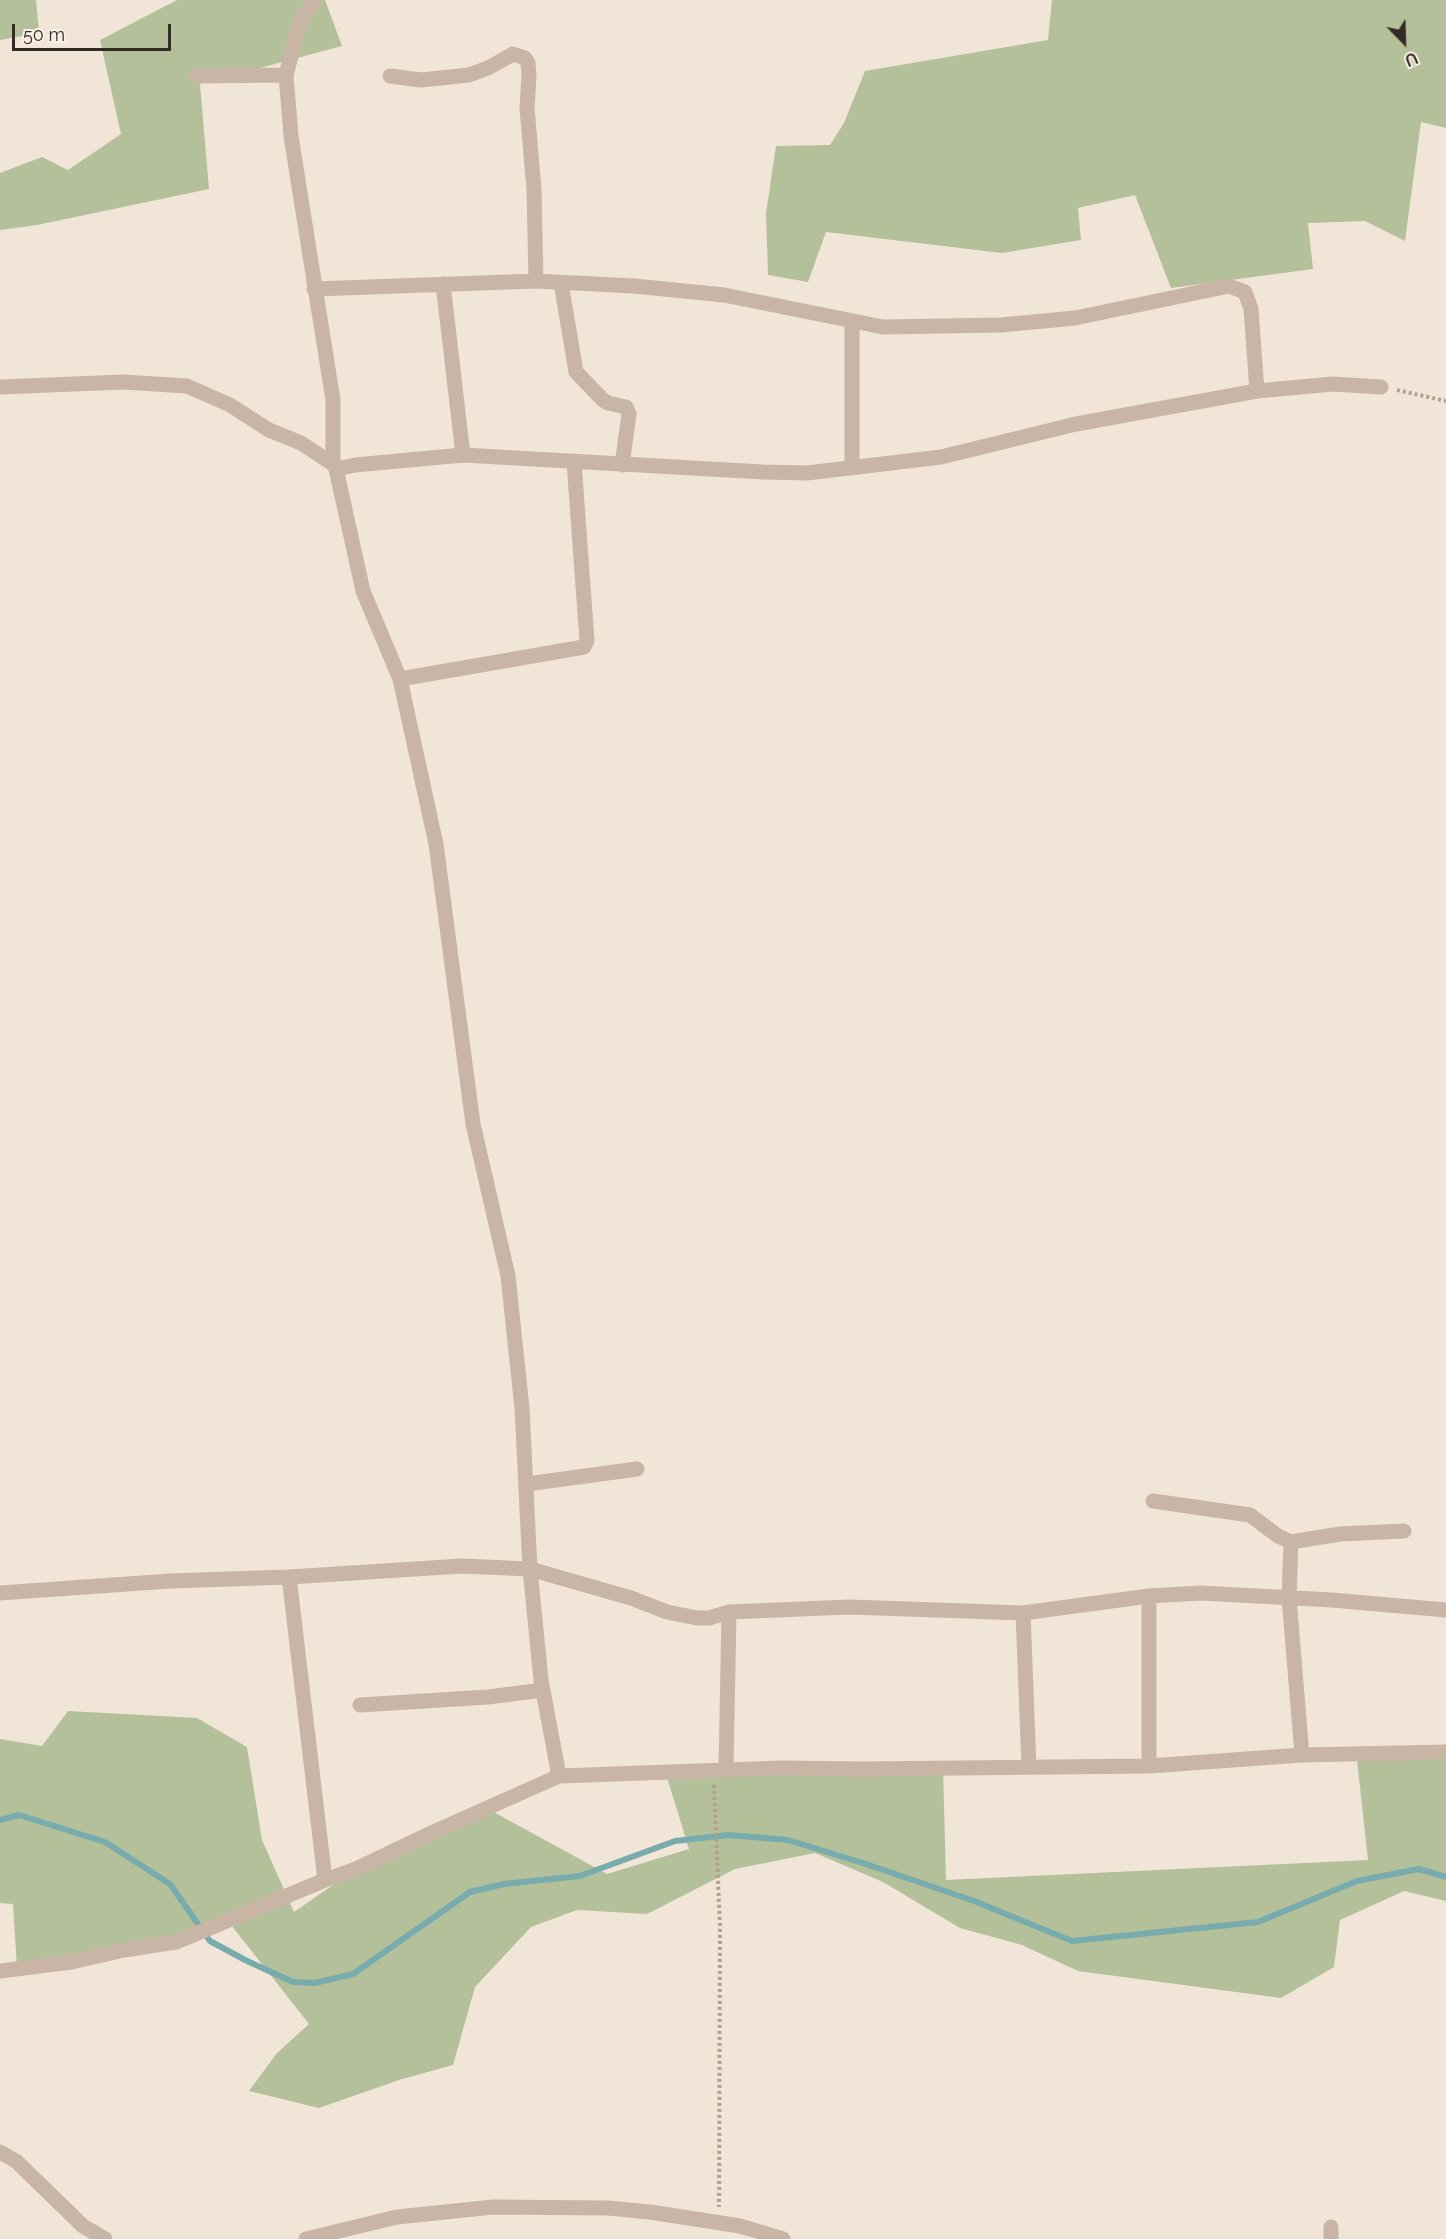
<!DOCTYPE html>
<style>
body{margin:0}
#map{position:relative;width:1446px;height:2239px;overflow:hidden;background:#f1e5d8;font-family:Raleway,sans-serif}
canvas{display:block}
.north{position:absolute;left:1374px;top:12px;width:60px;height:60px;-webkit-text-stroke:4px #f9f0e5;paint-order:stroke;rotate:157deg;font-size:16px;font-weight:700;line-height:24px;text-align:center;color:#342b26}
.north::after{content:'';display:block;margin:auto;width:21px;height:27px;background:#342b26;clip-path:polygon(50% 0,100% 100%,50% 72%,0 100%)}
.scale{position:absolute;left:12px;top:24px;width:159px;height:27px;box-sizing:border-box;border:3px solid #342b26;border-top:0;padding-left:8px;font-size:18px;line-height:21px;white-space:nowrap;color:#342b26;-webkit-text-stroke:4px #f9f0e5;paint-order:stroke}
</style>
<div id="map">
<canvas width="1446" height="2239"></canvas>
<div class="north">U</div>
<div class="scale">50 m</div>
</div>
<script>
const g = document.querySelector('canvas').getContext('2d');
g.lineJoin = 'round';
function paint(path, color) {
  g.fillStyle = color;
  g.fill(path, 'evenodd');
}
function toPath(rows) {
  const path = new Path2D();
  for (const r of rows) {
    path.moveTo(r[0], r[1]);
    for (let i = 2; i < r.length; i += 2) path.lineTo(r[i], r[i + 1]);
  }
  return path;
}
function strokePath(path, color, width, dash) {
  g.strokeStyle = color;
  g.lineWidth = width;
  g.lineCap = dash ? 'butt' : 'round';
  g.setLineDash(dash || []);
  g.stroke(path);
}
paint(toPath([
 [0,0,36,0,39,33,0,40],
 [177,0,325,0,342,46,200,84,209,189,37,225,0,230,0,173,42,157,68,170,121,134,100,40],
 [1052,0,1446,0,1446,128,1421,122,1405,241,1365,221,1308,223,1313,269,1171,288,1135,195,1078,208,1081,240,1002,253,826,232,808,282,768,275,766,213,776,146,830,145,844,123,865,71,1048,40],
 [68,1711,197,1718,247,1747,262,1840,294,1912,356,1869,488,1809,607,1874,689,1849,666,1774,943,1768,946,1880,1368,1860,1357,1760,1446,1758,1446,1901,1404,1891,1340,1920,1334,1967,1281,1998,1078,1971,1022,1945,960,1928,883,1882,815,1853,735,1869,647,1914,577,1910,531,1927,475,1987,453,2065,399,2080,319,2108,249,2091,277,2053,309,2024,228,1921,187,1943,17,1968,13,1904,0,1903,0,1739,42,1746]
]), '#b3c099');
strokePath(toPath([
 [0,1820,19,1815,105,1842,170,1884,210,1941,247,1961,293,1982,315,1983,353,1974,470,1892,504,1884,580,1876,675,1841,729,1835,788,1840,866,1864,974,1901,1072,1941,1258,1922,1357,1881,1419,1869,1446,1877]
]), '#78abae', 6);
strokePath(toPath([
 [1397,390,1446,401],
 [714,1785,720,1927,719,2207]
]), '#b49f8f', 4, [3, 3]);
strokePath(toPath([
 [314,0,300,22,286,75,291,136,333,400,333,464],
 [196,76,286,75],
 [390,76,421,80,469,75,488,68,513,54,525,58,528,63,529,76,527,108,534,189,536,281],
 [561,283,576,372,603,400,608,403,626,407,629,414,622,465],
 [443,284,463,455],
 [314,289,536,281,634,286,724,295,883,327,1001,325,1075,318,1229,286,1245,292,1251,309,1257,391],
 [852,322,852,466],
 [0,387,123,382,187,386,230,405,269,430,301,443,333,464,336,469,363,591,400,679,436,844,473,1124,508,1276,522,1408,530,1569,541,1680,559,1776],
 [336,469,355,465,463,455,763,472,807,473,941,457,1076,424,1257,391,1333,384,1381,387],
 [400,679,584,647,587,641,574,462],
 [527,1484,637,1469],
 [1153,1501,1250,1515,1278,1536,1291,1542,1289,1598,1302,1755],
 [1291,1542,1340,1534,1404,1531],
 [289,1577,325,1880],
 [0,1593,170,1581,289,1577,462,1566,530,1569,631,1598,667,1612,697,1618,709,1618,729,1612,849,1607,1023,1613,1149,1596,1201,1593,1332,1600,1446,1610],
 [1149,1596,1149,1766],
 [1023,1613,1029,1767],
 [360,1705,488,1697,543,1690],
 [726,1770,729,1612],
 [0,1971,72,1962,124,1950,176,1942,325,1880,356,1869,429,1834,559,1776,781,1768,864,1769,1149,1766,1302,1755,1446,1752],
 [0,2152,16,2161,83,2226,105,2239],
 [306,2239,397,2217,493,2207,608,2208,650,2212,740,2226,783,2239],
 [1331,2239,1331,2227]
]), '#c9b5a5', 15);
</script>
